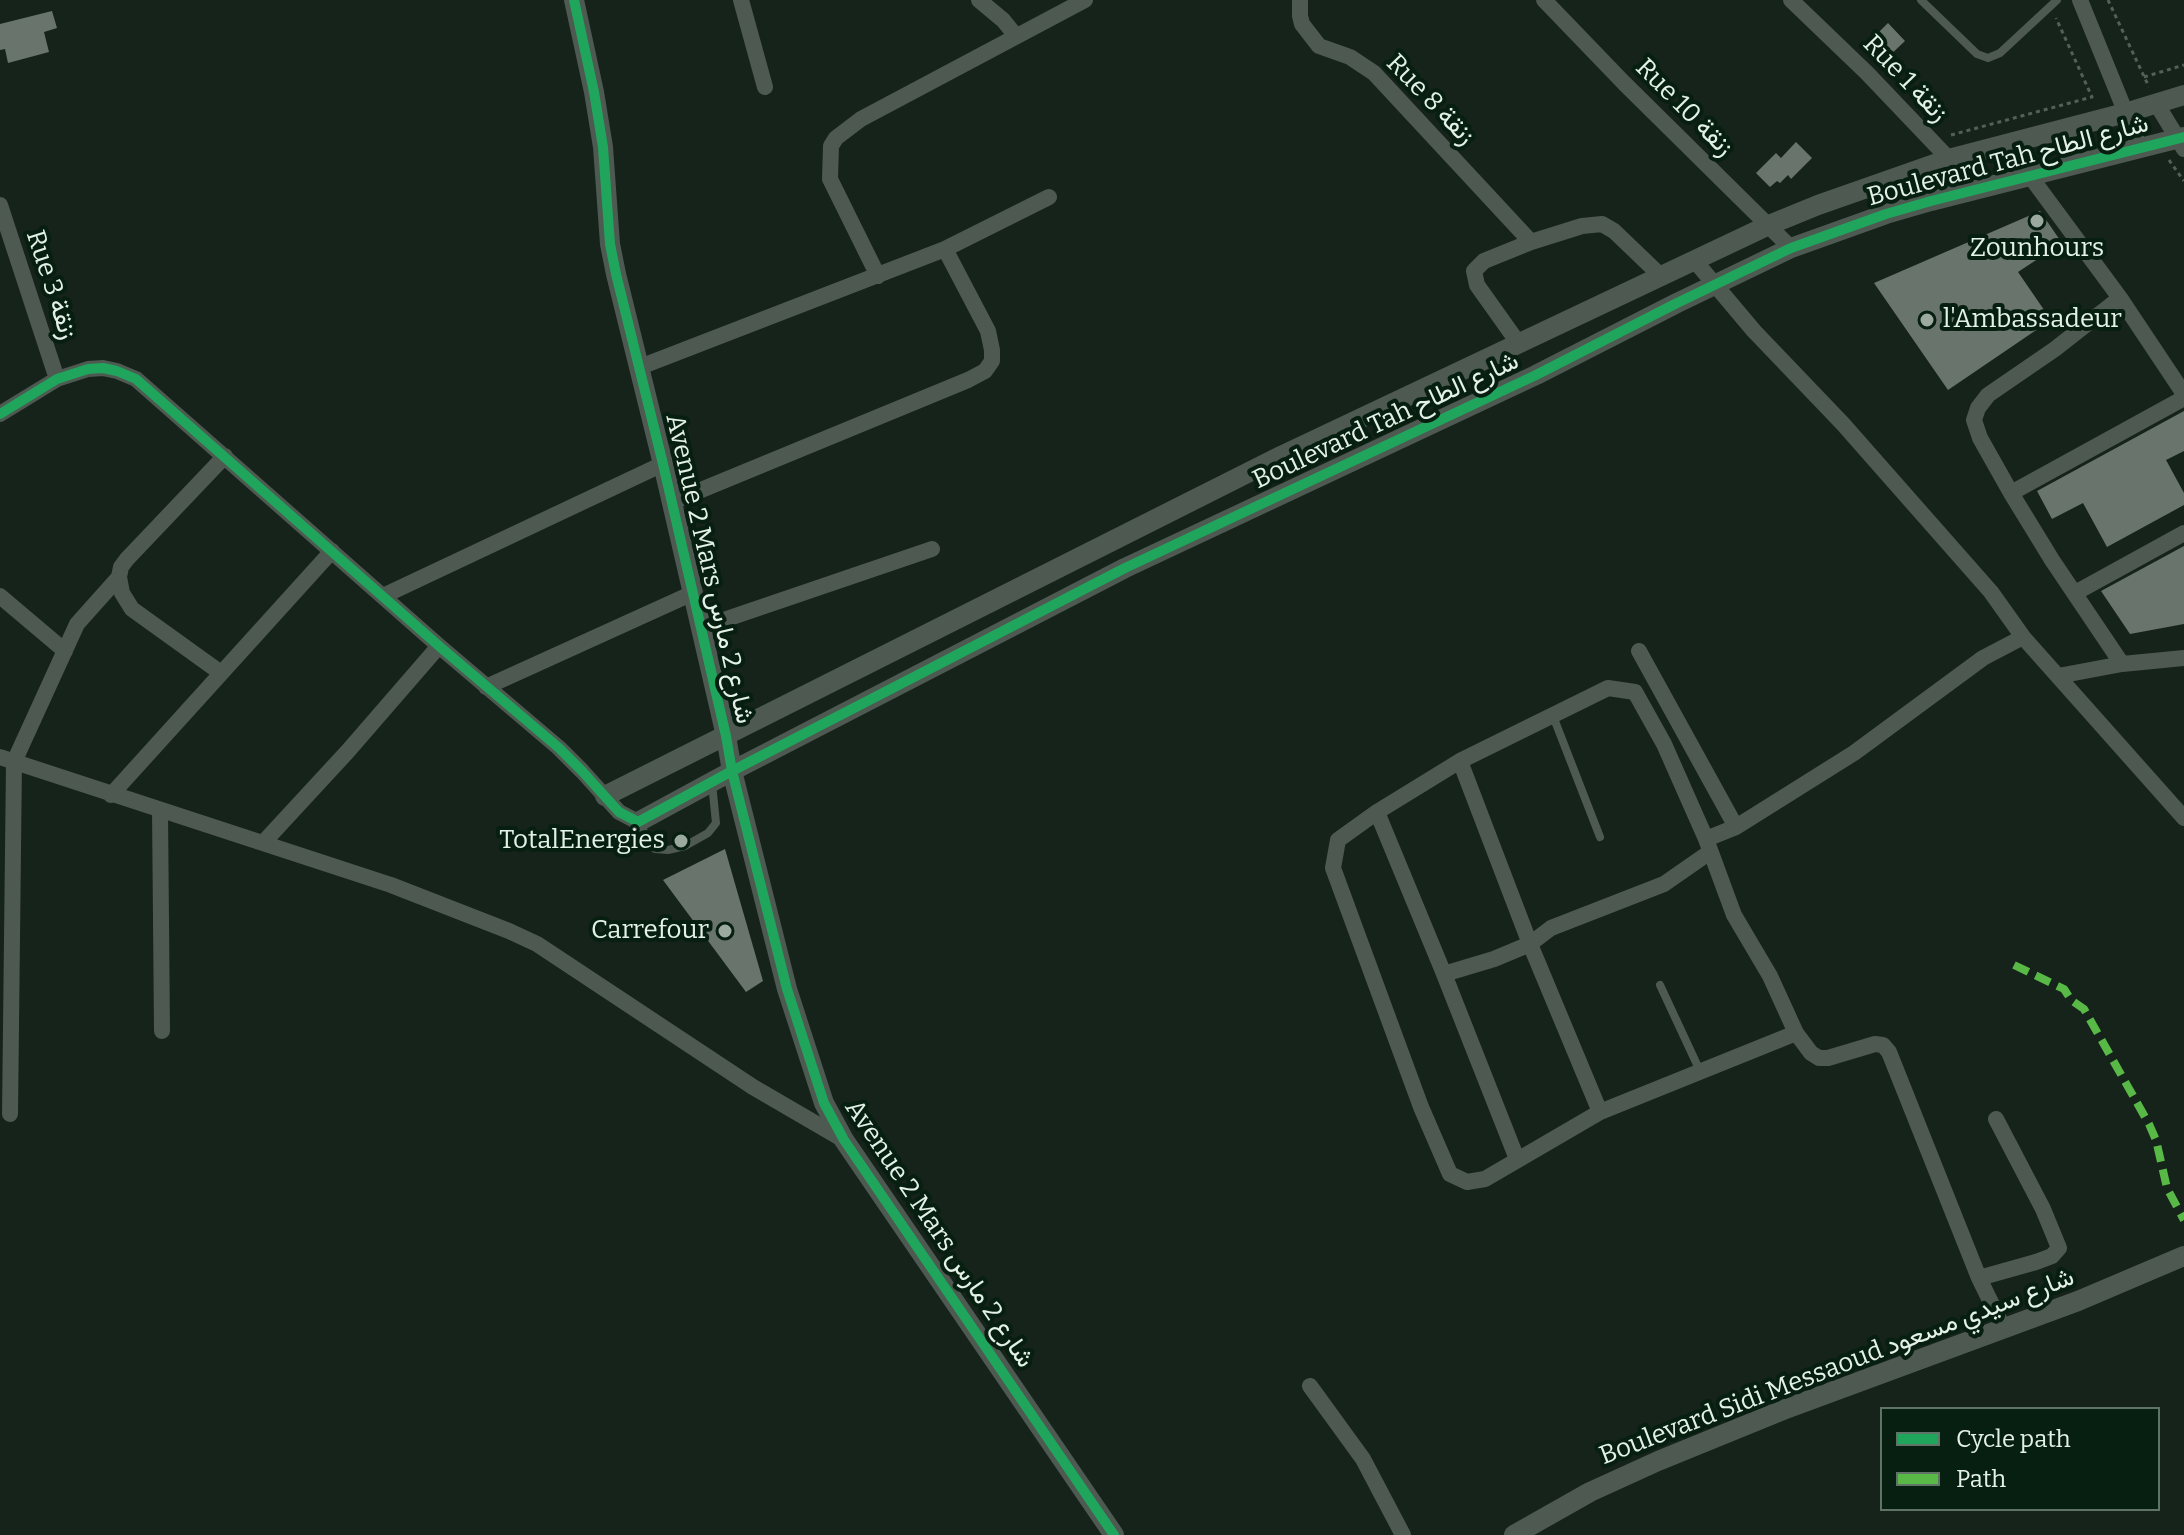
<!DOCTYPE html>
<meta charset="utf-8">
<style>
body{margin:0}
#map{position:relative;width:2184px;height:1535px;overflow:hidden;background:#16231a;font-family:Bitter,serif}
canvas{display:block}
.legend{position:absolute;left:1880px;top:1407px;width:280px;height:104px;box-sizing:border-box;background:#071f10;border:2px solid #5f7366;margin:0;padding:10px 14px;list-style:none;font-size:24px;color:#e3f1e6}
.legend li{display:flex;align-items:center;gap:16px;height:40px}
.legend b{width:40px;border:2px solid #5f7366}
</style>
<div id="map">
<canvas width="2184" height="1535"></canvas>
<ul class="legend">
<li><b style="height:10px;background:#20a55d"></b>Cycle path</li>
<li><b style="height:10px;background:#58b947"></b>Path</li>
</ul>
</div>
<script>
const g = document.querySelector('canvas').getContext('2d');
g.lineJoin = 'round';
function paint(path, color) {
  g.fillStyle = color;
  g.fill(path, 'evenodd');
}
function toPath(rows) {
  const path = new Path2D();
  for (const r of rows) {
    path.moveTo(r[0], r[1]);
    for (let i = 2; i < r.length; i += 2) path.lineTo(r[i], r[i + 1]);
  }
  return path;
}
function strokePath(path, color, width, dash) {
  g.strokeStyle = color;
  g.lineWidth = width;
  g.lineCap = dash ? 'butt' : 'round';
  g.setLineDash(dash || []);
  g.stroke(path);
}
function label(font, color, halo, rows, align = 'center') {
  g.font = font + ' Bitter,Vazirmatn,serif';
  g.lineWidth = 8;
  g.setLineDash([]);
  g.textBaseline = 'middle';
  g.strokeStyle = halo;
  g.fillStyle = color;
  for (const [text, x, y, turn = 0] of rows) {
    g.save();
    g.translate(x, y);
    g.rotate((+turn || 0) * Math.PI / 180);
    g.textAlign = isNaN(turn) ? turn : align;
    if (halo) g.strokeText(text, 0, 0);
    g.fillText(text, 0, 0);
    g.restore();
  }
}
paint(toPath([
 [52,11,57,28,44,32,49,52,8,63,5,49,0,50,0,24],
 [1888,23,1905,41,1886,59,1869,42],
 [1796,142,1812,158,1791,179,1788,175,1780,183,1777,181,1770,187,1756,173,1776,153,1781,158],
 [2040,211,2062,243,2018,272,2051,320,1948,390,1874,283],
 [2184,411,2184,451,2166,460,2184,493,2184,505,2107,547,2083,503,2052,519,2037,491],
 [2184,546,2184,624,2130,634,2101,591],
 [725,849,763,981,746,992,663,880]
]), '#69756c');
strokePath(toPath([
 [2108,0,2149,87],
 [2144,77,2184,65],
 [1951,135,2092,97,2056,18],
 [2169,160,2184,181]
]), '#555f59', 3, [4, 4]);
strokePath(toPath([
 [1921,0,1977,54,1988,58,2000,53,2057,0],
 [1553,716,1600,837],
 [638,822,655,849,668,850,685,846,708,833,716,823,712,783],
 [1660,985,1700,1071]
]), '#4d5951', 8);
strokePath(toPath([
 [741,0,765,87],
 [979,0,1003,20,1016,36],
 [1300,0,1300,16,1302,24,1319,46,1350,57,1374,73,1531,242],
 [1544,0,1624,83,1791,248],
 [1791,0,1867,73,1949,159],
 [2080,0,2140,148],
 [2156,103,2184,149],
 [2030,176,2120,298,2184,394],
 [0,205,57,379],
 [1695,261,1754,331,1843,424,1991,592,2023,637,2184,818],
 [878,276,830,179,831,146,836,138,861,119,1085,0],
 [2120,298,2055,349,1988,395,1978,408,1974,420,1980,438,2011,493,2052,560,2122,664],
 [1519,344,1477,285,1474,271,1484,261,1531,242,1582,226,1602,224,1614,231,1662,277],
 [640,367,945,249,1049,197],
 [0,414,57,379,88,369,103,368,117,371,136,379,439,646,559,748,582,771,619,812,638,822],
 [2011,493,2184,398],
 [672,502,968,380,985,371,992,361,992,350,988,331,945,249],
 [2075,593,2184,533],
 [0,596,65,651],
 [383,596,663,464],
 [700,628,932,549],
 [1639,651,1736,827],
 [221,673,132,609,122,593,119,577,121,567,127,559,225,456],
 [2058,676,2122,664,2184,658],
 [486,687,693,593],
 [0,757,391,885,509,931,537,944,753,1087,844,1140],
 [1460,761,1530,944,1600,1112],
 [111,795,332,551],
 [160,810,162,1031],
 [1377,812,1444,974,1494,959,1530,944,1551,928,1664,884,1710,852],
 [1706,839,1664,744,1635,692,1608,688,1460,761,1377,812,1338,840,1333,868,1421,1107,1450,1174,1467,1182,1485,1179,1600,1112,1796,1033],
 [263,843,348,751,439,646],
 [1444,974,1517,1159],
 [10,1114,14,762,77,624,119,577],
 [1979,1278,2036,1262,2052,1256,2059,1248,2043,1209,1996,1119],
 [2004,1329,1979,1278,1889,1052,1883,1045,1875,1044,1828,1058,1819,1058,1811,1053,1796,1033,1770,976,1734,915,1706,839,1736,827,1854,753,1983,658,2023,637],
 [1310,1386,1363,1459,1403,1535]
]), '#4d5951', 16);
strokePath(toPath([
 [574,0,594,92,603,147,610,244,616,274,663,464,726,736,732,771,787,989,824,1103,844,1140,1114,1535],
 [605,796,1281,456,1769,225,1818,205,1949,159,2125,113,2184,95],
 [638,822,732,771,1125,568,1536,375,1677,303,1791,248,1886,214,1931,201,2184,137],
 [1514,1535,1590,1492,1658,1461,1788,1408,2078,1301,2184,1256]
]), '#4d5951', 20);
strokePath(toPath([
 [2014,965,2064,989,2071,1000,2084,1009,2149,1124,2156,1140,2167,1188,2184,1220]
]), '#58b947', 8, [16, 8]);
strokePath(toPath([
 [574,0,594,92,603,147,610,244,616,274,663,464,726,736,732,771,787,989,824,1103,844,1140,1114,1535],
 [0,414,57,379,88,369,103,368,117,371,136,379,439,646,559,748,582,771,619,812,638,822,732,771,1125,568,1536,375,1677,303,1791,248,1886,214,1931,201,2184,137]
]), '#20a55d', 10);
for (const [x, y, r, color] of [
 [2037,221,8,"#9ba99f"],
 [1927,320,8,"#9ba99f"],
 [681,841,8,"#9ba99f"],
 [725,931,8,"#9ba99f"]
]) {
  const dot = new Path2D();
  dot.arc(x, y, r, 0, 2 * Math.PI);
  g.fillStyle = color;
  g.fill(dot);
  strokePath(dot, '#071f10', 3);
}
label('26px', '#e3f1e6', '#071f10', [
 ["Rue 1 زنقة",1905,79,46],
 ["Rue 8 زنقة",1430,100,46],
 ["Rue 10 زنقة",1684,108,45],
 ["Boulevard Tah شارع الطاح",2008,161,-15],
 ["Rue 3 زنقة",51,285,72],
 ["Boulevard Tah شارع الطاح",1386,421,-25],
 ["Avenue 2 Mars شارع 2 مارس",709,569,77],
 ["Avenue 2 Mars شارع 2 مارس",939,1234,56],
 ["Boulevard Sidi Messaoud شارع سيدي مسعود",1837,1367,-21]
]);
label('26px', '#e3f1e6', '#071f10', [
 ["Zounhours",2037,249,"center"],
 ["l'Ambassadeur",1943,320,"left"],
 ["TotalEnergies",665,841],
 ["Carrefour",709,931]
], 'right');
</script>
